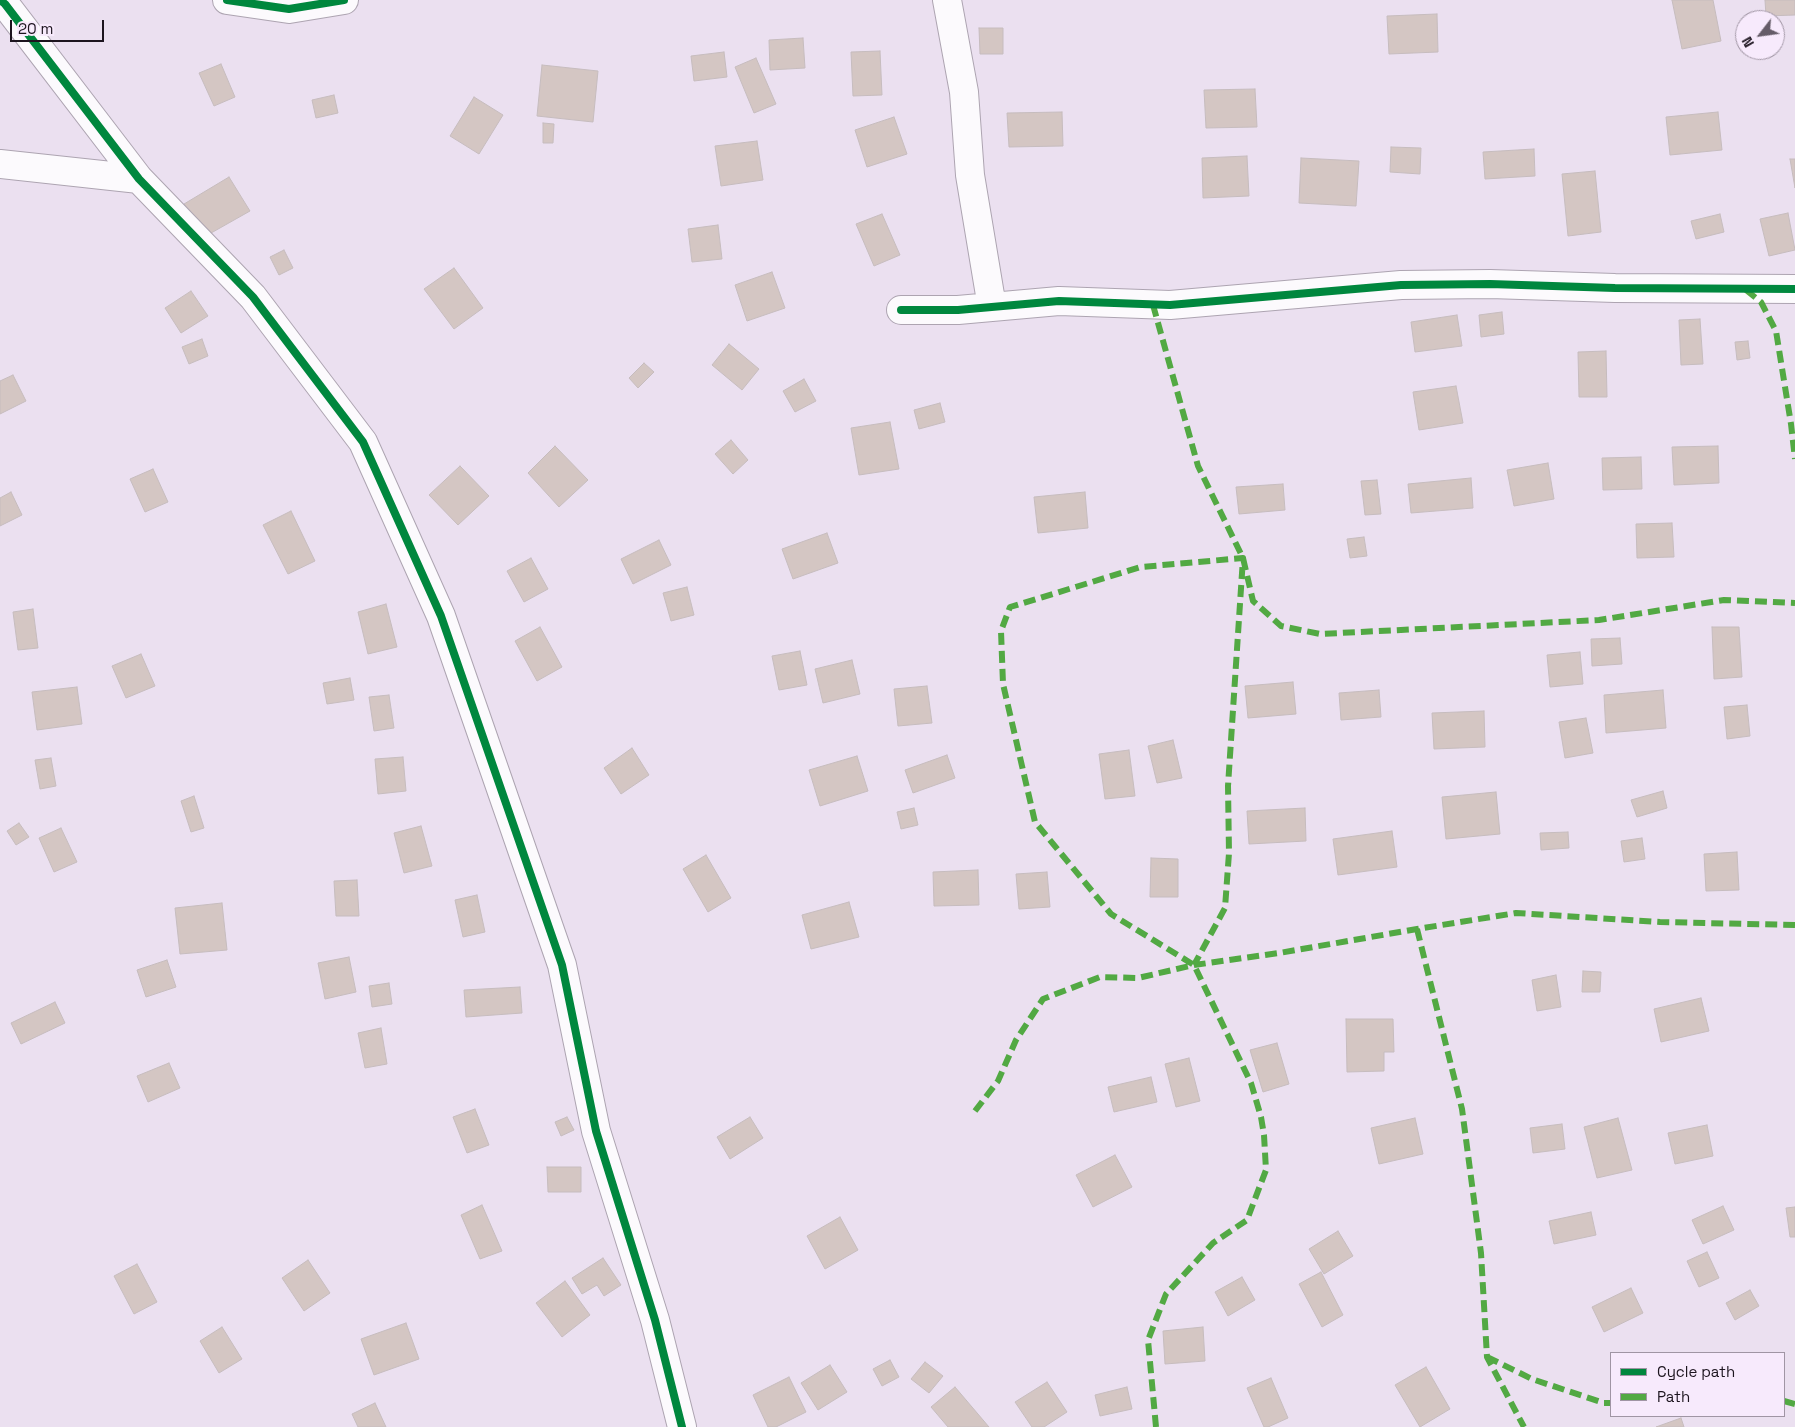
<!DOCTYPE html>
<style>
body{margin:0}
#map{position:relative;width:1795px;height:1427px;overflow:hidden;background:#ebe0f0;font-family:"Space Grotesk",sans-serif}
canvas{display:block}
.legend{position:absolute;left:1610px;top:1352px;width:175px;height:65px;box-sizing:border-box;background:#f7eafc;border:1px solid #a095a4;margin:0;padding:6px 9px;list-style:none;font-size:15px;color:#1d151f}
.legend li{display:flex;align-items:center;gap:10px;height:25px}
.legend b{width:25px;border:1px solid #a095a4}
.north{position:absolute;left:1735px;top:10px;width:50px;height:50px;box-sizing:border-box;background:#f7eafc;border:1px solid #a095a4;border-radius:50%;rotate:240deg;font-size:14px;font-weight:700;line-height:20px;text-align:center;color:#1d151f}
.north::after{content:'';display:block;margin:auto;width:18px;height:22px;background:#655c68;clip-path:polygon(50% 0,100% 100%,50% 72%,0 100%)}
.scale{position:absolute;left:10px;top:20px;width:94px;height:22px;box-sizing:border-box;border:2px solid #1d151f;border-top:0;padding-left:6px;font-size:15px;line-height:18px;white-space:nowrap;color:#1d151f;-webkit-text-stroke:4px #f7eafc;paint-order:stroke}
</style>
<div id="map">
<canvas width="1795" height="1427"></canvas>
<ul class="legend">
<li><b style="height:6px;background:#00873e"></b>Cycle path</li>
<li><b style="height:6px;background:#52a943"></b>Path</li>
</ul>
<div class="north">N</div>
<div class="scale">20 m</div>
</div>
<script>
const g = document.querySelector('canvas').getContext('2d');
g.lineJoin = 'round';
function paint(path, color) {
  g.fillStyle = color;
  g.fill(path, 'evenodd');
}
function toPath(rows) {
  const path = new Path2D();
  for (const r of rows) {
    path.moveTo(r[0], r[1]);
    for (let i = 2; i < r.length; i += 2) path.lineTo(r[i], r[i + 1]);
  }
  return path;
}
function strokePath(path, color, width, dash) {
  g.strokeStyle = color;
  g.lineWidth = width;
  g.lineCap = dash ? 'butt' : 'round';
  g.setLineDash(dash || []);
  g.stroke(path);
}
const building = toPath([
 [1672,0,1713,0,1721,41,1682,49,1672,0],
 [1765,0,1795,0,1795,15,1766,16,1765,0],
 [1437,14,1438,52,1389,54,1387,16,1437,14],
 [979,28,1003,28,1003,54,980,54,979,28],
 [803,38,805,68,770,70,769,40,803,38],
 [880,51,882,95,853,96,851,52,880,51],
 [724,52,727,77,694,81,691,56,724,52],
 [756,58,776,104,754,113,735,67,756,58],
 [221,64,235,97,214,106,199,73,221,64],
 [542,65,598,71,593,122,537,116,542,65],
 [1255,89,1257,127,1206,128,1204,90,1255,89],
 [334,95,338,113,316,118,312,100,334,95],
 [474,97,503,115,479,154,450,136,474,97],
 [1062,112,1063,146,1009,147,1007,113,1062,112],
 [1718,112,1722,150,1670,155,1666,117,1718,112],
 [894,117,907,154,867,167,855,130,894,117],
 [543,123,554,124,553,143,543,143,543,123],
 [757,141,763,180,721,186,715,146,757,141],
 [1391,147,1421,148,1420,174,1390,172,1391,147],
 [1534,149,1535,176,1485,179,1483,152,1534,149],
 [1247,156,1249,196,1203,198,1202,158,1247,156],
 [1301,158,1359,161,1356,206,1299,203,1301,158],
 [1790,159,1795,159,1795,188,1790,159],
 [1595,171,1601,232,1568,236,1562,174,1595,171],
 [229,177,250,211,204,237,184,204,229,177],
 [1788,213,1795,250,1769,256,1760,219,1788,213],
 [882,214,900,255,874,266,856,224,882,214],
 [1720,214,1724,232,1696,239,1691,221,1720,214],
 [718,225,722,259,692,262,688,229,718,225],
 [284,250,293,268,279,275,270,257,284,250],
 [454,268,483,308,454,329,424,289,454,268],
 [772,272,785,308,747,321,735,285,772,272],
 [191,291,208,316,181,333,165,308,191,291],
 [1502,312,1504,334,1481,337,1479,315,1502,312],
 [1457,315,1462,346,1415,352,1411,322,1457,315],
 [1700,319,1703,364,1681,365,1679,320,1700,319],
 [202,339,208,356,189,364,182,347,202,339],
 [1748,341,1750,358,1737,360,1735,342,1748,341],
 [729,344,759,369,742,390,712,365,729,344],
 [1606,351,1607,397,1579,397,1578,352,1606,351],
 [644,363,654,372,638,388,629,378,644,363],
 [13,375,26,401,0,414,0,381,13,375],
 [804,379,816,401,795,412,783,391,804,379],
 [1456,386,1463,423,1419,430,1413,392,1456,386],
 [940,403,945,422,919,429,914,410,940,403],
 [890,422,899,469,859,475,851,428,890,422],
 [731,440,748,460,733,474,715,454,731,440],
 [555,446,588,480,559,507,528,473,555,446],
 [1718,446,1719,483,1674,485,1672,447,1718,446],
 [1641,457,1642,489,1603,490,1602,458,1641,457],
 [1548,463,1554,499,1514,506,1507,470,1548,463],
 [460,466,489,496,458,525,429,495,460,466],
 [153,469,168,502,145,512,130,479,153,469],
 [1471,478,1473,508,1411,513,1408,484,1471,478],
 [1377,480,1381,514,1365,515,1361,481,1377,480],
 [1283,484,1285,510,1239,514,1236,487,1283,484],
 [11,492,22,515,0,526,0,498,11,492],
 [1085,492,1088,528,1038,533,1034,497,1085,492],
 [291,511,315,561,288,574,263,525,291,511],
 [1672,523,1674,557,1637,558,1636,524,1672,523],
 [827,533,838,563,793,579,782,549,827,533],
 [1364,537,1367,556,1350,558,1347,539,1364,537],
 [659,540,671,565,633,584,621,559,659,540],
 [531,558,548,589,524,602,507,571,531,558],
 [687,587,694,615,671,621,663,593,687,587],
 [386,604,397,647,368,654,358,612,386,604],
 [33,609,38,648,18,650,13,612,33,609],
 [540,627,562,667,537,681,515,641,540,627],
 [1712,627,1739,627,1742,677,1714,679,1712,627],
 [1620,638,1622,664,1592,666,1591,639,1620,638],
 [800,651,807,685,779,690,772,656,800,651],
 [1580,652,1583,684,1550,687,1547,655,1580,652],
 [141,654,155,686,126,698,112,666,141,654],
 [852,660,860,694,823,703,815,669,852,660],
 [350,678,354,700,327,704,323,683,350,678],
 [1293,682,1296,714,1248,718,1245,686,1293,682],
 [927,686,932,723,898,726,894,689,927,686],
 [77,687,82,724,37,730,32,692,77,687],
 [1379,690,1381,717,1341,720,1339,693,1379,690],
 [1663,690,1666,728,1606,733,1604,695,1663,690],
 [389,695,394,728,374,731,369,697,389,695],
 [1747,705,1750,736,1727,739,1724,707,1747,705],
 [1484,711,1485,747,1434,749,1432,713,1484,711],
 [1586,718,1593,753,1565,758,1559,722,1586,718],
 [1173,740,1182,778,1157,783,1148,746,1173,740],
 [632,748,649,775,621,794,604,768,632,748],
 [1129,750,1135,796,1105,799,1099,754,1129,750],
 [947,755,955,778,913,793,905,770,947,755],
 [857,756,868,791,820,806,809,770,857,756],
 [403,757,406,791,378,794,375,759,403,757],
 [51,758,56,786,40,789,35,760,51,758],
 [1663,791,1667,808,1637,817,1631,800,1663,791],
 [1496,792,1500,834,1446,839,1442,797,1496,792],
 [194,796,204,828,191,832,181,801,194,796],
 [914,808,918,825,901,829,897,812,914,808],
 [1305,808,1306,841,1249,844,1247,811,1305,808],
 [19,823,29,837,16,845,7,831,19,823],
 [421,826,432,866,404,873,394,833,421,826],
 [61,828,77,862,54,872,39,838,61,828],
 [1392,831,1397,867,1338,875,1333,839,1392,831],
 [1568,832,1569,848,1541,850,1540,833,1568,832],
 [1642,838,1645,859,1624,862,1621,841,1642,838],
 [1737,852,1739,890,1706,891,1704,854,1737,852],
 [706,855,731,898,708,912,683,869,706,855],
 [1151,858,1178,859,1178,897,1150,897,1151,858],
 [978,870,979,905,934,906,933,872,978,870],
 [1047,872,1050,907,1019,909,1016,874,1047,872],
 [357,880,359,916,336,916,334,881,357,880],
 [477,895,485,932,463,937,455,900,477,895],
 [849,902,859,937,811,949,802,915,849,902],
 [222,903,227,950,180,954,175,908,222,903],
 [349,957,356,992,325,999,318,963,349,957],
 [167,960,176,987,146,997,137,970,167,960],
 [1583,971,1601,972,1600,992,1582,992,1583,971],
 [1556,975,1561,1007,1537,1011,1532,980,1556,975],
 [389,983,392,1004,372,1007,369,986,389,983],
 [520,987,522,1013,466,1017,464,990,520,987],
 [1701,998,1709,1031,1661,1042,1654,1009,1701,998],
 [55,1002,65,1023,21,1044,11,1023,55,1002],
 [1346,1019,1393,1019,1394,1052,1384,1052,1384,1071,1347,1072,1346,1019],
 [381,1028,387,1064,365,1068,358,1033,381,1028],
 [1277,1043,1289,1084,1263,1092,1250,1050,1277,1043],
 [1189,1058,1200,1101,1176,1107,1165,1064,1189,1058],
 [169,1063,180,1088,148,1102,137,1076,169,1063],
 [1151,1077,1157,1102,1114,1112,1108,1087,1151,1077],
 [475,1109,489,1145,467,1153,453,1117,475,1109],
 [567,1117,574,1130,561,1136,555,1122,567,1117],
 [750,1117,763,1138,730,1159,717,1137,750,1117],
 [1415,1118,1423,1154,1379,1164,1371,1128,1415,1118],
 [1618,1118,1632,1170,1597,1178,1584,1127,1618,1118],
 [1562,1124,1565,1149,1533,1153,1530,1128,1562,1124],
 [1707,1125,1713,1156,1675,1164,1668,1133,1707,1125],
 [1115,1155,1132,1187,1093,1207,1076,1175,1115,1155],
 [547,1167,581,1167,581,1192,548,1192,547,1167],
 [482,1205,502,1251,480,1259,461,1215,482,1205],
 [1723,1206,1734,1230,1703,1244,1692,1220,1723,1206],
 [1795,1207,1795,1237,1790,1237,1786,1208,1795,1207],
 [1591,1212,1596,1235,1554,1244,1549,1221,1591,1212],
 [840,1217,858,1250,825,1269,807,1236,840,1217],
 [1338,1231,1353,1256,1324,1274,1309,1249,1338,1231],
 [1707,1252,1719,1278,1699,1287,1687,1261,1707,1252],
 [603,1258,621,1285,604,1296,597,1285,582,1294,572,1278,603,1258],
 [308,1260,330,1293,304,1311,282,1278,308,1260],
 [137,1264,157,1302,134,1314,114,1276,137,1264],
 [1321,1272,1343,1315,1322,1327,1299,1284,1321,1272],
 [1242,1277,1255,1300,1228,1316,1215,1292,1242,1277],
 [565,1281,590,1315,562,1337,536,1303,565,1281],
 [1631,1288,1643,1313,1604,1332,1592,1307,1631,1288],
 [1750,1290,1759,1306,1735,1320,1726,1303,1750,1290],
 [406,1323,419,1359,374,1375,361,1339,406,1323],
 [222,1327,242,1359,219,1373,200,1341,222,1327],
 [1203,1327,1205,1361,1165,1364,1163,1331,1203,1327],
 [890,1360,899,1377,882,1386,873,1369,890,1360],
 [925,1362,943,1376,929,1393,911,1379,925,1362],
 [830,1365,847,1392,818,1410,801,1383,830,1365],
 [1426,1367,1450,1409,1420,1427,1395,1385,1426,1367],
 [789,1377,806,1412,776,1427,768,1427,753,1395,789,1377],
 [1271,1378,1288,1418,1268,1427,1264,1427,1247,1388,1271,1378],
 [1047,1382,1067,1412,1044,1427,1032,1427,1015,1402,1047,1382],
 [955,1387,989,1427,948,1427,931,1407,955,1387],
 [1127,1387,1132,1409,1100,1416,1095,1395,1127,1387],
 [375,1403,386,1427,358,1427,352,1414,375,1403],
 [1681,1418,1684,1427,1656,1427,1681,1418]
]);
paint(building, '#d4c6c3');
strokePath(building, '#c6bcbe', 1);
const minor = toPath([
 [0,0,5,4,139,179,253,297,363,442,441,616,562,965,596,1131,655,1320,682,1427],
 [227,0,289,9,344,0],
 [947,0,964,92,970,175,992,307],
 [0,164,139,179],
 [901,310,958,310,1059,301,1170,305,1401,285,1490,284,1615,288,1795,289]
]);
strokePath(minor, '#ada4b1', 30);
strokePath(minor, '#fcfafd', 28);
strokePath(toPath([
 [1746,290,1761,302,1776,331,1791,424,1795,459],
 [1153,305,1198,466,1243,558,1253,601,1281,626,1320,634,1599,620,1724,600,1795,603],
 [1417,929,1462,1109,1481,1253,1487,1357,1524,1427],
 [975,1111,998,1081,1016,1040,1043,999,1100,977,1138,978,1194,965,1279,953,1417,929,1516,913,1660,922,1795,925],
 [1487,1357,1532,1379,1604,1403,1611,1403],
 [1784,1401,1795,1404],
 [1156,1427,1148,1340,1166,1294,1213,1243,1247,1220,1266,1170,1264,1135,1261,1117,1251,1083,1194,965,1111,914,1035,822,1003,684,1001,631,1010,607,1141,567,1243,558,1228,786,1229,853,1225,908,1194,965]
]), '#52a943', 6, [12, 6]);
strokePath(toPath([
 [0,0,5,4,139,179,253,297,363,442,441,616,562,965,596,1131,655,1320,682,1427],
 [227,0,289,9,344,0],
 [901,310,958,310,1059,301,1170,305,1401,285,1490,284,1615,288,1795,289]
]), '#00873e', 8);
</script>
